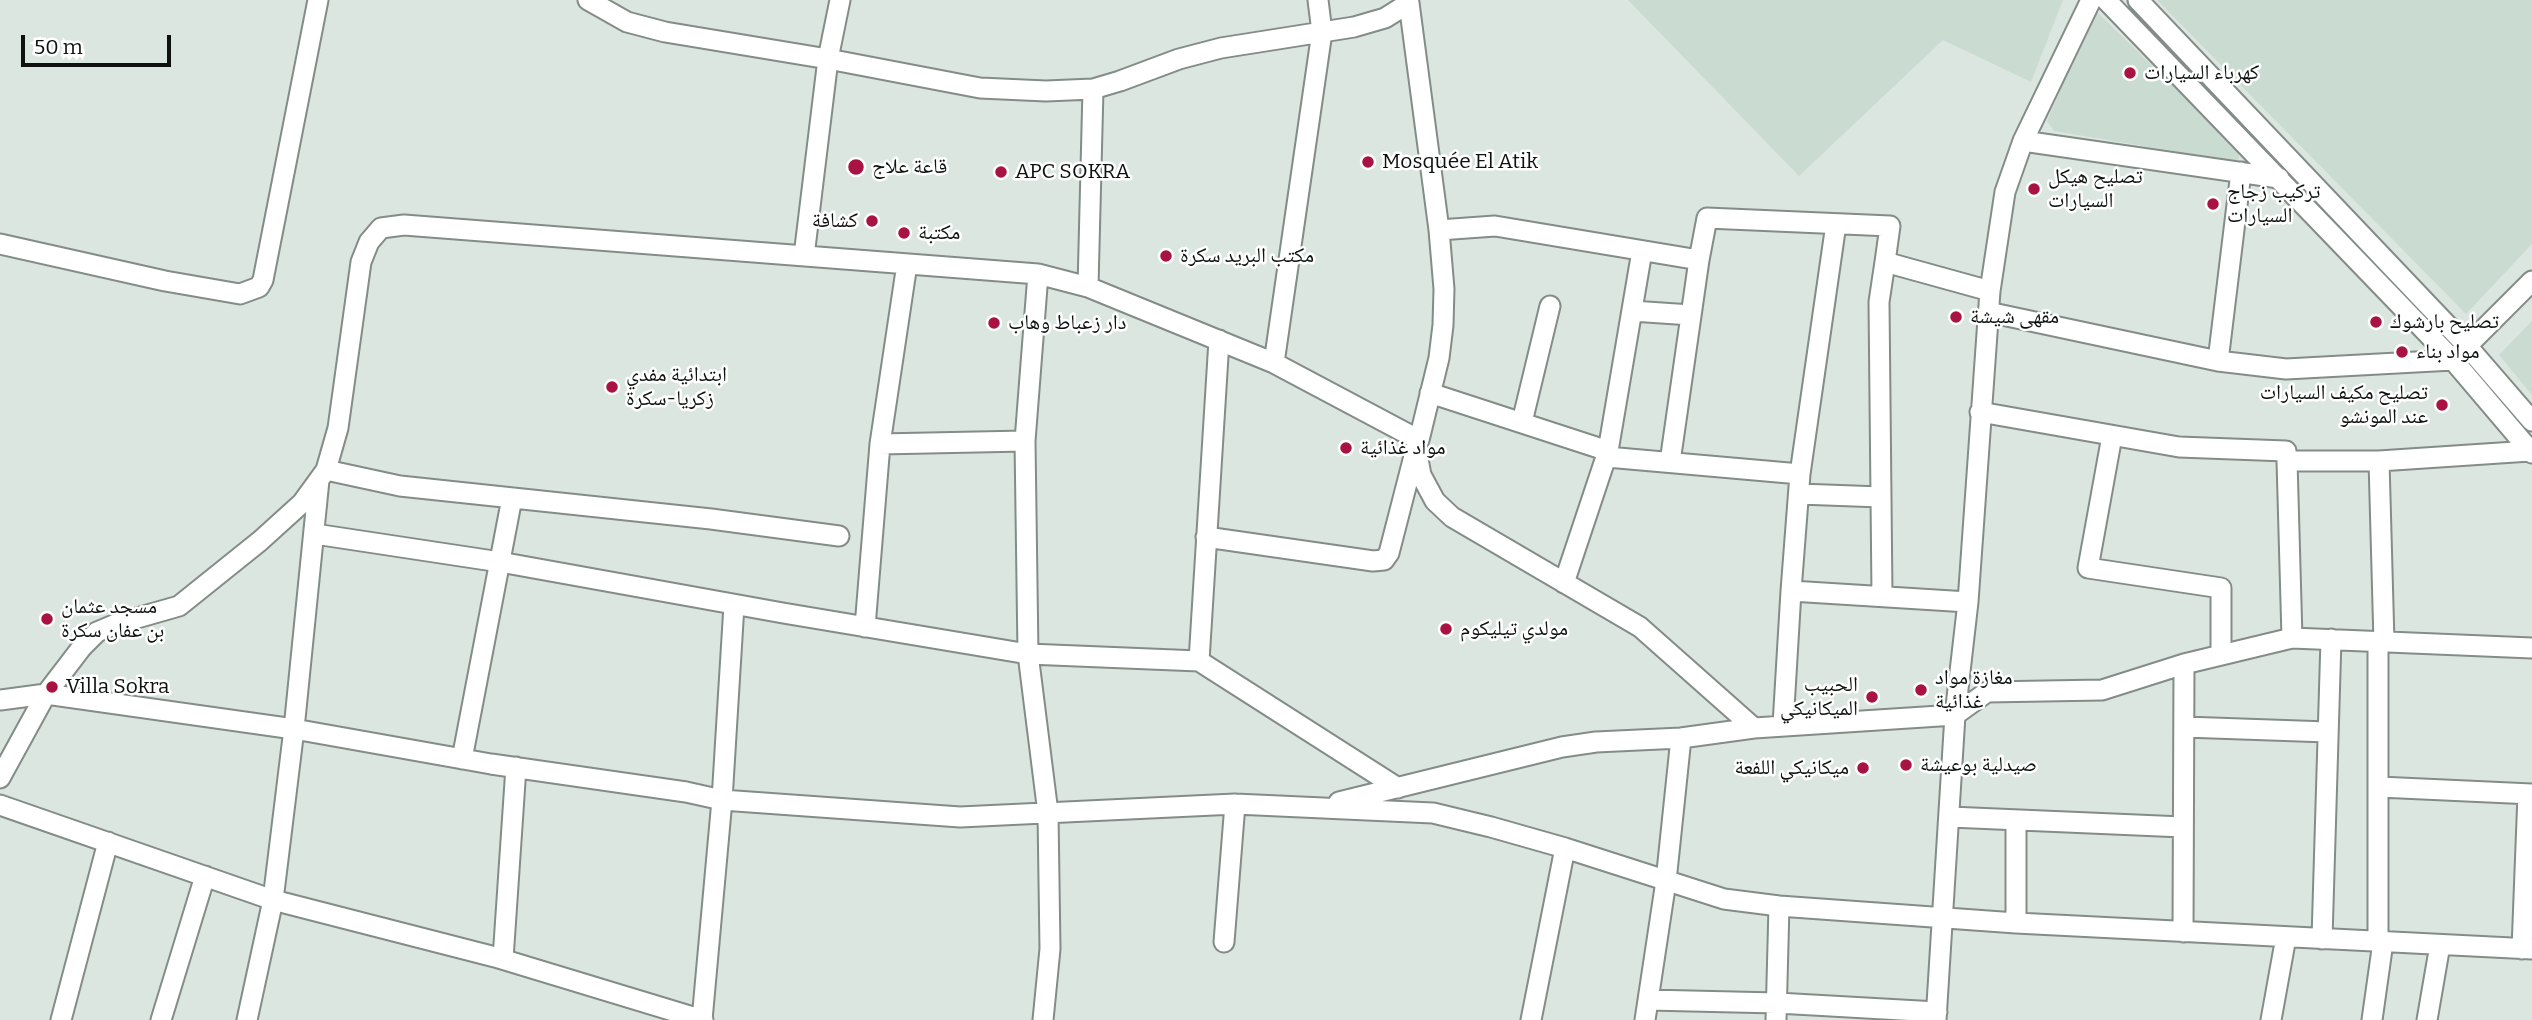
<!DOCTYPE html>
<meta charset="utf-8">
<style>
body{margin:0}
#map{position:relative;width:2532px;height:1020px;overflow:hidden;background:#dce6e0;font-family:Bitter,serif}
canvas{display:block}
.scale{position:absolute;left:21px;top:35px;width:150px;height:32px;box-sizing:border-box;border:4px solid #0d110f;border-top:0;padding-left:9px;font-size:21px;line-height:24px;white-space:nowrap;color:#0d110f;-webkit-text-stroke:5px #fff;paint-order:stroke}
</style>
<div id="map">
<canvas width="2532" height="1020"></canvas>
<div class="scale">50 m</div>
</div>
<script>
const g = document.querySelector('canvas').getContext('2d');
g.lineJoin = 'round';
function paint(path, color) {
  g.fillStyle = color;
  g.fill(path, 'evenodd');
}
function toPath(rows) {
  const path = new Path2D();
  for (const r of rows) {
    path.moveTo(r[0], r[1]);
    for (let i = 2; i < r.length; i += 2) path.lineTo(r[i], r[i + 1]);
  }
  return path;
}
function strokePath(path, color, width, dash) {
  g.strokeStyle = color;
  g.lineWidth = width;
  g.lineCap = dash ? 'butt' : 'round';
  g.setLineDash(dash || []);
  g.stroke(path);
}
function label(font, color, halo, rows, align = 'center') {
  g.font = font + ' Bitter,"Noto Naskh Arabic",serif';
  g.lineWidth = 5;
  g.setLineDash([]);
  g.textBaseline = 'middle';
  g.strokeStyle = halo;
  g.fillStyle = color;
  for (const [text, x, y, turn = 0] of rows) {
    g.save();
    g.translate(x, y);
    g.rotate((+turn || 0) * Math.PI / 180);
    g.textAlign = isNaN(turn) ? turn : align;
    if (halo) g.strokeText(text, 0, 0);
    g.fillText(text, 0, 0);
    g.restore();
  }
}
paint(toPath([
 [1628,0,2063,0,2031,82,1943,40,1799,176],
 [2157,0,2532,0,2532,244,2466,314],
 [2095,10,2240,151,2238,162,2054,131,2047,121],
 [2532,321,2532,395,2499,355]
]), '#cadbd1');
const minor = toPath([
 [588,0,627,22,665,32,828,59,980,88,1046,91,1093,89,1120,81,1179,59,1221,48,1354,27,1385,18,1409,3,1439,230,1444,289,1443,325,1439,358,1419,440],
 [2106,0,2453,360,2532,453],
 [2138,0,2468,347,2532,421],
 [2023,141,2279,178],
 [1439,230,1495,226,1699,260,1707,218,1890,226,1885,262,1990,291],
 [0,244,165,281,240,294,259,287,263,280,318,0],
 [804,256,828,59,840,0],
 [1038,274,1025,441,1028,654,1048,813,1050,949,1043,1020],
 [1088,287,1093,89],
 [1632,311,1691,315],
 [1988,312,2218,361,2286,369,2453,360,2532,281],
 [2218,361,2241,172],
 [1274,363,1322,32,1318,0],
 [1430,393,1608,451],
 [1980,412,2179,447,2286,451,2287,461],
 [1522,422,1550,306],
 [2112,436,2088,568,2221,588,2221,654],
 [880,444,1025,441],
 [1607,457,1800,474],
 [1670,462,1699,260],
 [326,470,400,486,711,519,839,536],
 [1799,494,1881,497],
 [315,534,500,562,783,613,1028,654,1199,661,1398,788],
 [1206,537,1373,561,1384,560,1389,553,1414,456],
 [1564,583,1608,451,1642,251],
 [1791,591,1968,602],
 [1882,596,1879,302,1885,262],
 [865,627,880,444,907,264],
 [2292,638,2287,461,2379,461],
 [2384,642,2379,461,2530,451],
 [1199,661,1219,340],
 [0,700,46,694,294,729,491,764,686,792,722,800,960,817,1235,804,1433,813,1491,827,1565,848,1724,899,1779,906,2016,923,2532,949],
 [1783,725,1791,591,1800,474,1836,224],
 [2184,727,2328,732],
 [462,759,512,498],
 [0,778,46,694,82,647,97,632,116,624,179,606,260,541,302,503,326,470,338,428,361,262,369,242,381,228,404,225,1038,274,1088,287,1274,363,1419,440,1416,448,1421,475,1435,501,1452,517,1640,627,1754,728,1955,715,1987,692,2102,690,2184,664,2292,638,2532,648],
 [2379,787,2532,794],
 [1339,802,1562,747,1596,742,1681,738,1754,728],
 [0,805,273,900,495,957,703,1020],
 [1950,817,2183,827],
 [2016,923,2016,820],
 [2183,932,2184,664],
 [2322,939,2331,639],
 [1224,942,1235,804],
 [2378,942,2378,641],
 [2522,949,2528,794],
 [503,959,516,767],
 [1648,1000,1777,1003,1937,1012],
 [61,1020,108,842],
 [161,1020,205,876],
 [247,1020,273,900,294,729,319,480],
 [702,1020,722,800,734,605],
 [1531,1020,1565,848],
 [1645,1020,1666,881,1681,738],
 [1776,1020,1779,906],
 [1936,1020,1955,715,1968,602,1990,291,2005,192,2023,141,2091,0],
 [2271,1020,2286,937],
 [2372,1020,2383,942],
 [2427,1020,2440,945]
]);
strokePath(minor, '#838c87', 23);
strokePath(minor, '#fff', 19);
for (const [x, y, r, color] of [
 [2130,73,7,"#a91342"],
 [1368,162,7,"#a91342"],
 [856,167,9,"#a91342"],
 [1001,172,7,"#a91342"],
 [2034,189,7,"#a91342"],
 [2213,204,7,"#a91342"],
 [872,221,7,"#a91342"],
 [904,233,7,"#a91342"],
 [1166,256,7,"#a91342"],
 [1956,317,7,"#a91342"],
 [2376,322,7,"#a91342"],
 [994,323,7,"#a91342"],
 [2402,352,7,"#a91342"],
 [612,387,7,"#a91342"],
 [2442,405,7,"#a91342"],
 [1346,448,7,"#a91342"],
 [47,619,7,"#a91342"],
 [1446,629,7,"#a91342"],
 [52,687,7,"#a91342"],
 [1921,690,7,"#a91342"],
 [1872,697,7,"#a91342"],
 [1906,765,7,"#a91342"],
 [1863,768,7,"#a91342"]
]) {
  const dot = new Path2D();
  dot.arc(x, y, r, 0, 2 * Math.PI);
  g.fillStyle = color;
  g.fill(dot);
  strokePath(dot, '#fff', 2.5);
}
label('21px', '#0d110f', '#fff', [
 ["كهرباء السيارات",2144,73],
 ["Mosquée El Atik",1382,162],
 ["قاعة علاج",872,167],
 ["APC SOKRA",1015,172],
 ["تصليح هيكل",2048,177],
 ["السيارات",2048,201],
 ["تركيب زجاج",2227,192],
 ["السيارات",2227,216],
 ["كشافة",858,221,"right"],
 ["مكتبة",918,233],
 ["مكتب البريد سكرة",1180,256],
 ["مقهى شيشة",1970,317],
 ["تصليح بارشوك",2390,322],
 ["دار زعباط وهاب",1008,323],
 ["مواد بناء",2416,352],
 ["ابتدائية مفدي",626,375],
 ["زكريا-سكرة",626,399],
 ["تصليح مكيف السيارات",2428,393,"right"],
 ["عند المونشو",2428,417,"right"],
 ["مواد غذائية",1360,448],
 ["مسجد عثمان",61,607],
 ["بن عفان سكرة",61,631],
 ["مولدي تيليكوم",1460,629],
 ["مغازة مواد",1935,678],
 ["غذائية",1935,702],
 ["الحبيب",1858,685,"right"],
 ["الميكانيكي",1858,709,"right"],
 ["Villa Sokra",66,687],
 ["صيدلية بوعيشة",1920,765],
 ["ميكانيكي اللفعة",1849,768,"right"]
], 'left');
</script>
